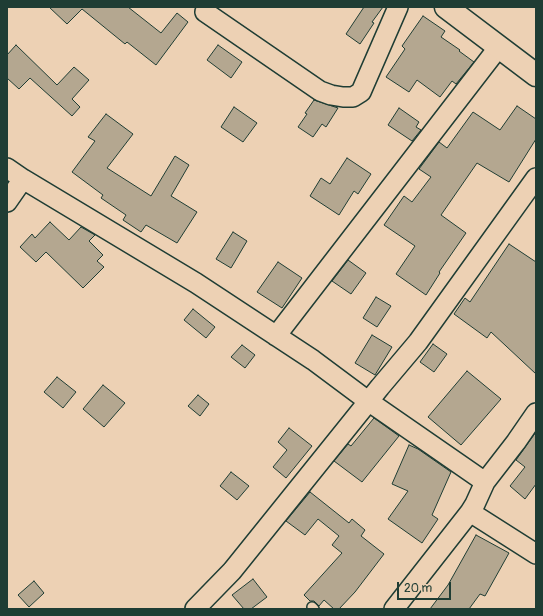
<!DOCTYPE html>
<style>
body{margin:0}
#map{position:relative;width:543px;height:616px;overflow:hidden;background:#edd1b4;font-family:Pangolin,sans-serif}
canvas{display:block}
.frame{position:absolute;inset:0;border:8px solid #1f3d34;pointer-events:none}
.scale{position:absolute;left:397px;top:582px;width:54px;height:18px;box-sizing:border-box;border:2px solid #1f3d34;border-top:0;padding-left:5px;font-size:12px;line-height:14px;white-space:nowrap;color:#1f3d34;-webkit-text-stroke:3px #edd1b4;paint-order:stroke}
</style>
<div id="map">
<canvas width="543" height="616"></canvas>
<div class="frame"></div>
<div class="scale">20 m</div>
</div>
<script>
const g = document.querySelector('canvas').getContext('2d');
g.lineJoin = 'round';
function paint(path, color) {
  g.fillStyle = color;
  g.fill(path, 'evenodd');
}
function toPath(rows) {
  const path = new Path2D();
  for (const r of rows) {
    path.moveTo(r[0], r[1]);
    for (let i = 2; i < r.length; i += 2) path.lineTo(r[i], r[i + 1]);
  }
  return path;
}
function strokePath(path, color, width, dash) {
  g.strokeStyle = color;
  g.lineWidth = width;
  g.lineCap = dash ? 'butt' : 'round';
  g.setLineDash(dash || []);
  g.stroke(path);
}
const building = toPath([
 [49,7,128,7,161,33,177,13,188,22,156,65,127,42,125,44,82,9,67,24,49,7],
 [364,7,383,7,372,22,374,23,360,44,346,34,364,7],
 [423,16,445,31,441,37,460,50,459,51,474,62,456,84,452,81,440,97,417,80,409,92,386,77,405,49,402,46,423,16],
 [16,45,57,85,74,67,89,80,72,99,80,107,72,116,30,78,19,89,7,78,7,55,16,45],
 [218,45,242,62,231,78,207,60,218,45],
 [314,100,338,108,326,127,322,124,313,137,298,127,307,114,305,113,314,100],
 [517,106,536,119,536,139,509,182,477,163,441,215,466,233,439,272,440,273,426,295,396,274,415,246,384,225,404,196,412,202,431,177,419,169,439,142,447,148,473,112,500,130,517,106],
 [234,107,257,123,243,142,221,127,234,107],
 [399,108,419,122,416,127,421,130,412,141,388,125,399,108],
 [106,114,133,134,107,168,151,196,175,156,189,165,171,196,197,212,177,243,146,225,141,232,123,220,126,215,101,198,103,195,72,172,95,141,88,137,106,114],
 [347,158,371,174,358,194,354,191,339,215,310,196,321,178,330,184,347,158],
 [50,222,69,240,81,227,95,235,89,241,103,255,97,261,104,267,83,288,46,252,36,262,20,247,32,234,35,238,50,222],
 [233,232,247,241,231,268,216,259,233,232],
 [509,244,536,262,536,374,491,332,487,338,454,314,465,298,470,302,509,244],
 [348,260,366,273,351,294,332,281,348,260],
 [278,262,302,278,282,308,257,292,278,262],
 [376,297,391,306,377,327,363,318,376,297],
 [193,309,215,327,206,338,184,320,193,309],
 [372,335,392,347,375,375,355,363,372,335],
 [433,344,447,354,434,372,420,362,433,344],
 [242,345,255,355,245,368,231,357,242,345],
 [467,371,501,399,461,445,428,417,467,371],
 [57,377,76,392,63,408,44,392,57,377],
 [103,385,125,403,104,427,83,409,103,385],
 [198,395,209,404,200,416,188,406,198,395],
 [374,418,399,436,362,482,334,461,348,444,351,446,374,418],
 [289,428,312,446,286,478,273,467,287,450,278,442,289,428],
 [536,432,536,484,525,499,510,486,525,467,516,460,536,432],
 [409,445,418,449,451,472,432,515,438,519,422,543,388,519,408,491,392,484,409,445],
 [231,472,249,486,237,500,220,486,231,472],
 [310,492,349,523,352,519,365,530,361,536,384,554,355,592,339,609,334,609,324,600,319,606,314,601,310,601,304,595,342,553,332,545,339,536,318,519,305,535,286,521,310,492],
 [476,535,509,553,485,596,480,594,469,609,430,609,448,585,476,535],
 [253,579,267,597,251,609,244,609,232,595,253,579],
 [34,581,44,593,29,607,18,595,34,581]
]);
paint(building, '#b4a790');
strokePath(building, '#1f3d34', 1);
const service = toPath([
 [312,607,314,609]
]);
const minor = toPath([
 [205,12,320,91,331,95,343,97,353,97,361,92,398,7],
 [7,168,23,179,196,283,313,360,368,401,485,482],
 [7,202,23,179],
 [276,336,498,48],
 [470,512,536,554],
 [195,609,232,571,380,387,418,342,536,178],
 [394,609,470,512,475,504,485,482,516,442,536,413]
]);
const tertiary = toPath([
 [446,7,536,75]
]);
strokePath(service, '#1f3d34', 12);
strokePath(minor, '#1f3d34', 22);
strokePath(tertiary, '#1f3d34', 25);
strokePath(service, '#edd1b4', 9);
strokePath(minor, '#edd1b4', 19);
strokePath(tertiary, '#edd1b4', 22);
</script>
